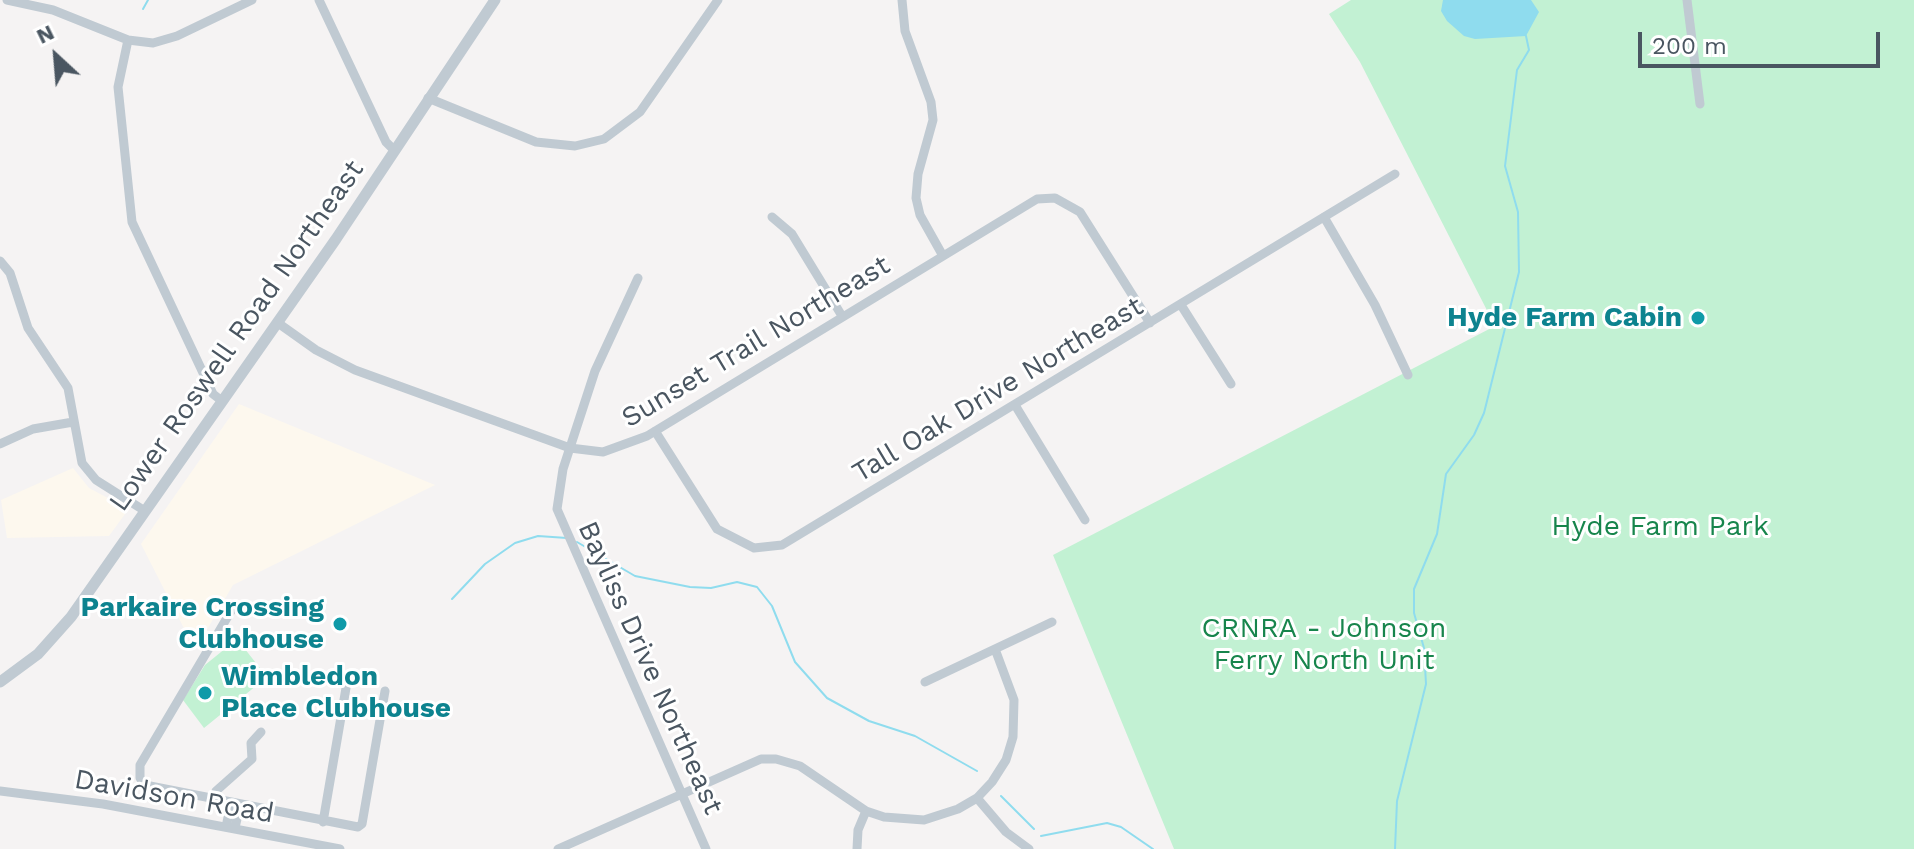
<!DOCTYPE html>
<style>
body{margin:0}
#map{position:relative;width:1914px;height:849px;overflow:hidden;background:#f5f3f3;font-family:"Work Sans",sans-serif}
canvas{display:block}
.north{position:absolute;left:16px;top:16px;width:80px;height:80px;-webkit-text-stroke:6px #fff;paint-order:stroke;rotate:334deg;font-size:22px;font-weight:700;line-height:32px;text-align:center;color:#4a5661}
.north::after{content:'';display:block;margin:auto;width:28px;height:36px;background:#4a5661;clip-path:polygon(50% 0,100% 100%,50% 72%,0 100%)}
.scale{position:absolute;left:1638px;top:32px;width:242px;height:36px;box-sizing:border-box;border:4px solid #4a5661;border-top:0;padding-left:10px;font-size:24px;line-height:28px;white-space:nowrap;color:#4a5661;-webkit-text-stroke:6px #fff;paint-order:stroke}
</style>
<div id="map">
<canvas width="1914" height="849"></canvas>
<div class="north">N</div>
<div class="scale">200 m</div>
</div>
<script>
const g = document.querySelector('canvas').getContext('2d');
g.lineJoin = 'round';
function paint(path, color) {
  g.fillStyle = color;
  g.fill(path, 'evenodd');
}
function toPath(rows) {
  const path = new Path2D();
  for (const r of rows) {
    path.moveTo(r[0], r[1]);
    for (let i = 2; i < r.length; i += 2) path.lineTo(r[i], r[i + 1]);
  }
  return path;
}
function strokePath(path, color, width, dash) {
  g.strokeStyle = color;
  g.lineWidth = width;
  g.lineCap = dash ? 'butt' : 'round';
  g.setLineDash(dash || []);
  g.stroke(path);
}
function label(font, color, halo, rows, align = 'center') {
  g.font = font + ' "Work Sans",sans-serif';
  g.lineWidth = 6;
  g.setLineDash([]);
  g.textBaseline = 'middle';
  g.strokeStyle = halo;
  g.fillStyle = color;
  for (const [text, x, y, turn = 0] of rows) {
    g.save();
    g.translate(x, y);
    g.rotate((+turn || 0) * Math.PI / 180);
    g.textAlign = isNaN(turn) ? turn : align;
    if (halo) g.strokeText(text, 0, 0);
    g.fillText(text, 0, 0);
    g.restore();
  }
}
paint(toPath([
 [239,404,435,485,233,585,195,650,141,544],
 [73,468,89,488,123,506,125,514,109,536,7,538,1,500]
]), '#fdf8ee');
paint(toPath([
 [1351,0,1914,0,1914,849,1174,849,1053,555,1495,326,1360,62,1329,14],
 [237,639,267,677,204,728,183,700,205,665]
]), '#c2f1d3');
paint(toPath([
 [1443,0,1531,0,1539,12,1526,36,1475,39,1464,36,1447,21,1441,11]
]), '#8fdcee');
strokePath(toPath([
 [143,9,148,0],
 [577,542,635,576,690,587,711,588,737,582,757,587,772,606,795,662,827,698,869,721,915,736,977,771],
 [452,599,485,564,515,543,538,536,567,538],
 [1001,796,1034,829],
 [1041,836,1107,823,1121,827,1153,849],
 [1395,849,1397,801,1426,684,1424,648,1414,613,1414,589,1437,534,1446,474,1474,435,1484,413,1519,272,1518,212,1505,166,1517,70,1529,50,1526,36]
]), '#8fdcee', 2);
strokePath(toPath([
 [7,0,53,10,128,40,153,43,177,36,252,0],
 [319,0,386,142,394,150],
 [902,0,905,31,931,102,933,120,918,174,916,198,920,215,943,256],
 [1687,0,1700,104],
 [128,40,118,87,132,222,213,394,222,401],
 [428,98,536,142,575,146,604,139,640,112,718,0],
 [772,217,792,234,842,316],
 [1324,217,1375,305,1408,375],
 [0,261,10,273,28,328,68,388,82,463,96,480,145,511],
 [638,278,595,371,563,469,557,509,706,849],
 [1181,305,1231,384],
 [278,323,316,350,355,370,570,448,603,452,647,436,1037,199,1055,198,1080,212,1150,323],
 [1015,405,1085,520],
 [655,431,717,529,754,548,782,545,1395,174],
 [0,444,33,429,73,422],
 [234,606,140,765,140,778,145,785,358,827,362,824,385,691],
 [925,682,1052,622],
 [0,791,103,804,340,849],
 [977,798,1006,832,1029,849],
 [213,799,216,791,252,759,251,743,261,732],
 [323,822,346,688],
 [226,827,231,803],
 [235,828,240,805],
 [558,849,761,759,776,759,800,766,866,811,884,817,924,820,958,809,977,798,992,782,1006,760,1013,737,1014,700,995,649],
 [857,849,858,830,866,811]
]), '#c0cad2', 9);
strokePath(toPath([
 [0,682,38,654,71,617,336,239,495,0]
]), '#c0cad2', 11);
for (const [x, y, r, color] of [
 [1698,318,8,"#0f9aa8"],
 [340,624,8,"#0f9aa8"],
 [205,693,8,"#0f9aa8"]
]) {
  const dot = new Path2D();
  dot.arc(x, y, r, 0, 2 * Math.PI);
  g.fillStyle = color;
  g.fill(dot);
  strokePath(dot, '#fff', 3);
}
label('bold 28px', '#0d838f', '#fff', [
 ["Hyde Farm Cabin",1682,318],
 ["Parkaire Crossing",324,608],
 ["Clubhouse",324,640],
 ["Wimbledon",221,677,"left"],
 ["Place Clubhouse",221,709,"left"]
], 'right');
label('28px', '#4a5661', '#fff', [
 ["Lower Roswell Road Northeast",237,336,-55],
 ["Sunset Trail Northeast",756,342,-31],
 ["Tall Oak Drive Northeast",998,390,-31],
 ["Bayliss Drive Northeast",650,668,66],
 ["Davidson Road",174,797,10]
]);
label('28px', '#17854c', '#fff', [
 ["Hyde Farm Park",1660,527],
 ["CRNRA - Johnson",1324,629],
 ["Ferry North Unit",1324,661]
]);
</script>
